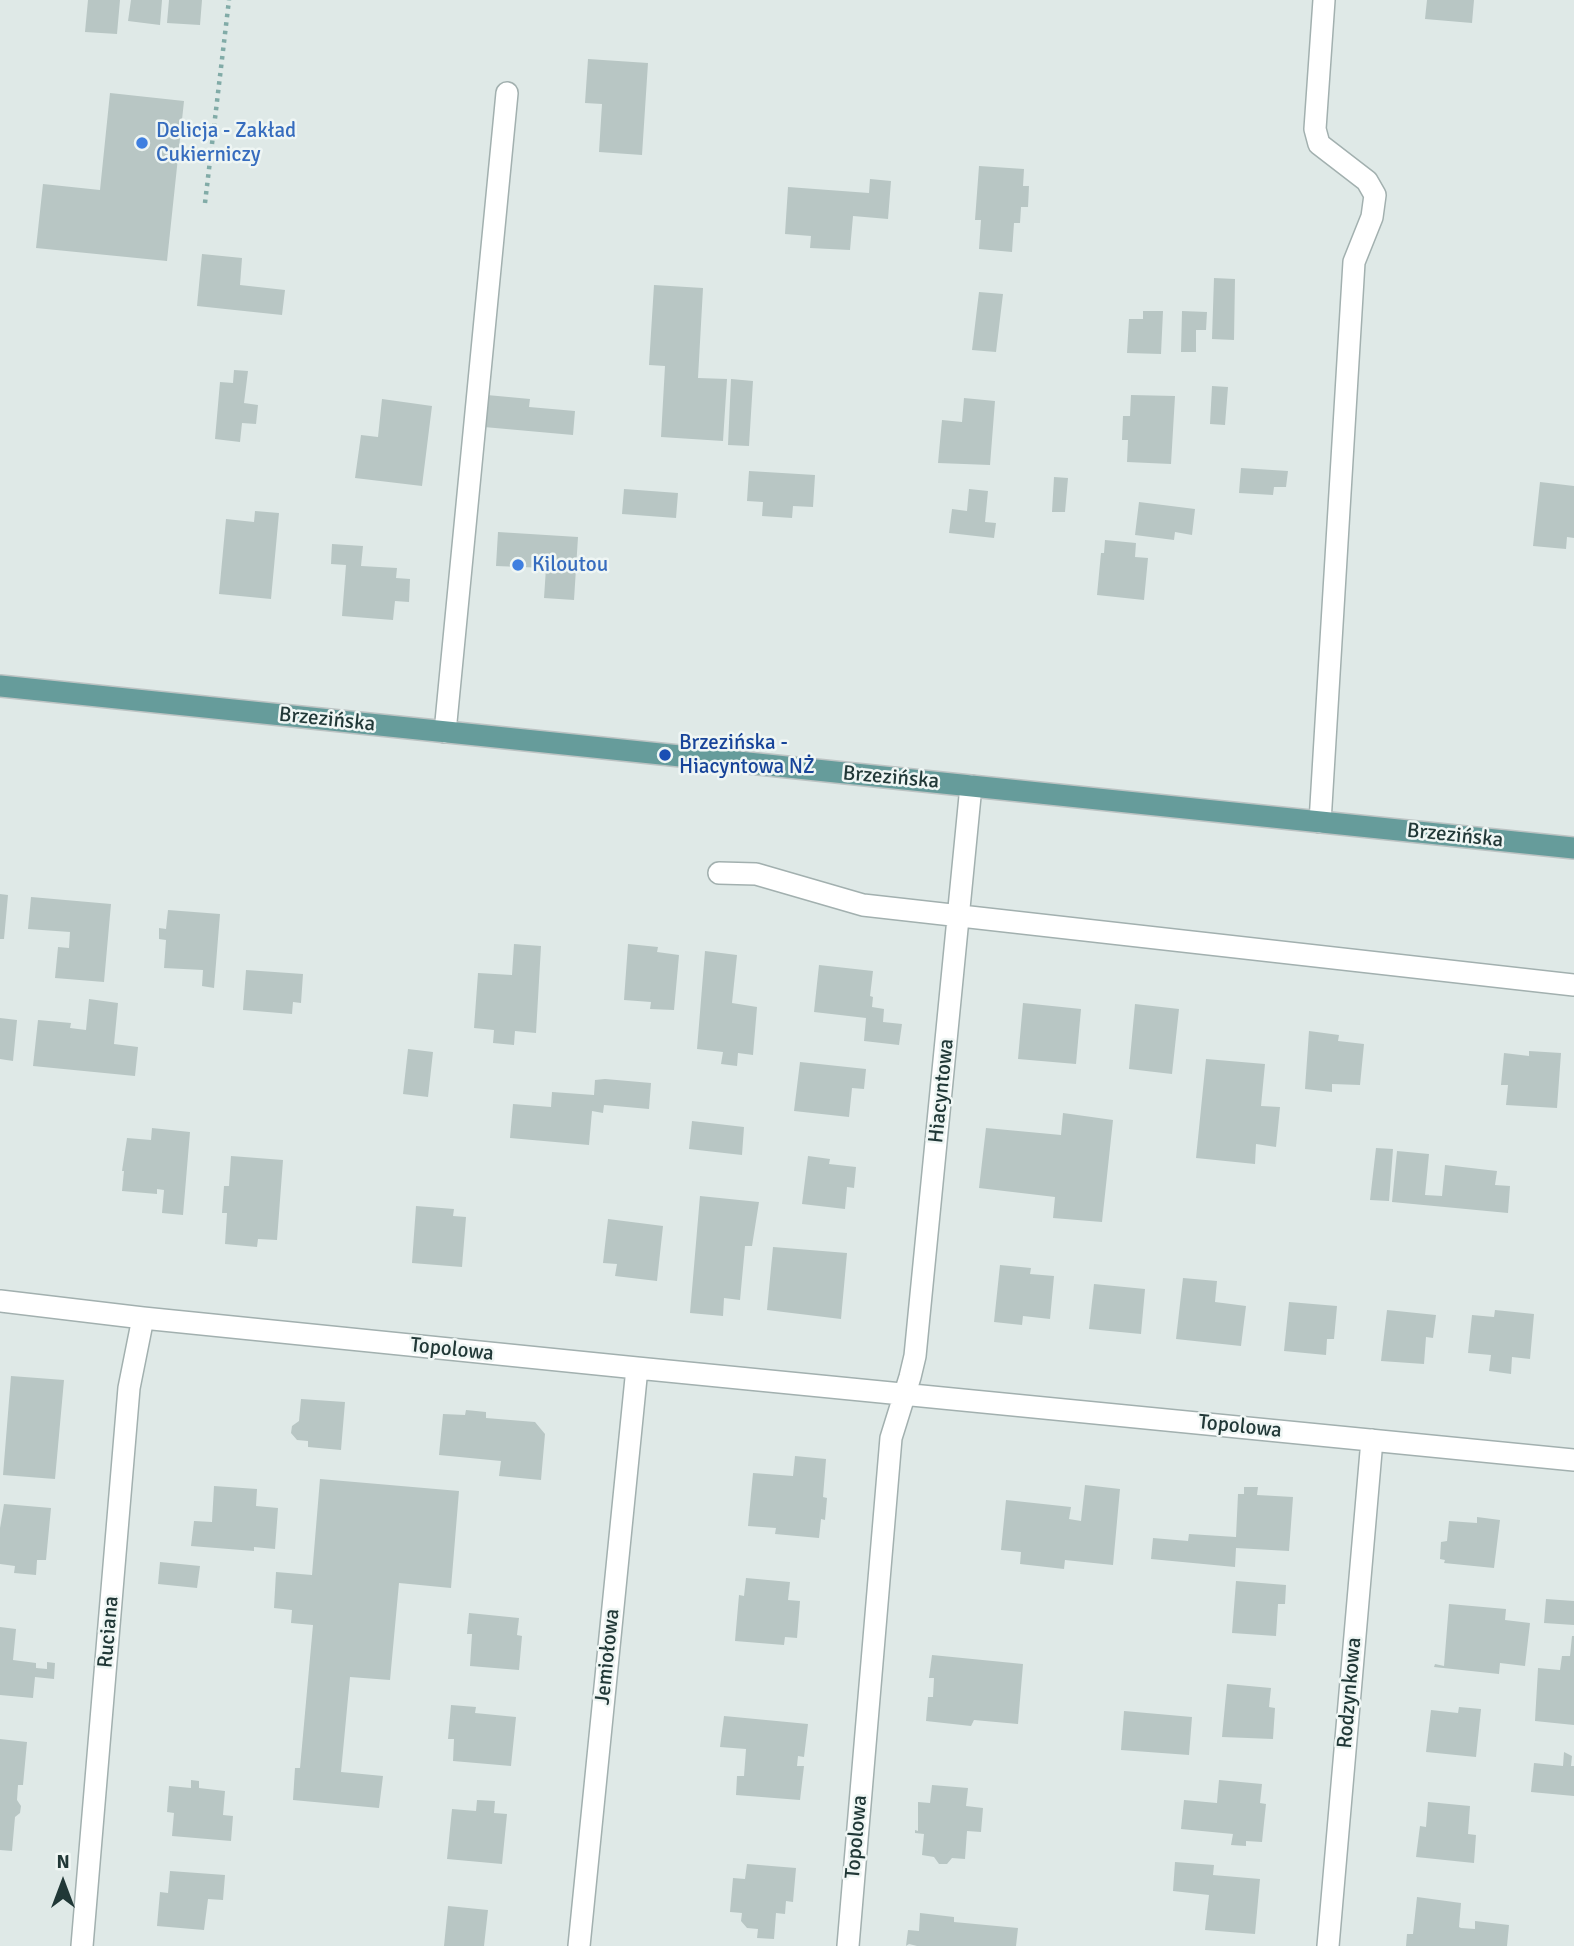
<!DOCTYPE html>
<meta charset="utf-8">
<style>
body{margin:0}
#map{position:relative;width:1574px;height:1946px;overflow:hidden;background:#dfe9e7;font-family:Signika,sans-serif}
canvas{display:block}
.north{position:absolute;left:28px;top:1848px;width:70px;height:70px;-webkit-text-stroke:5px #eff6f4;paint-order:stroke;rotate:0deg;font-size:19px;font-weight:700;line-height:28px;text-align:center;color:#213837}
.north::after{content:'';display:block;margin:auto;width:24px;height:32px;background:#213837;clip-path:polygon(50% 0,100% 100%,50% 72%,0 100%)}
</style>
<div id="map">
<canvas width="1574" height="1946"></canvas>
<div class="north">N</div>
</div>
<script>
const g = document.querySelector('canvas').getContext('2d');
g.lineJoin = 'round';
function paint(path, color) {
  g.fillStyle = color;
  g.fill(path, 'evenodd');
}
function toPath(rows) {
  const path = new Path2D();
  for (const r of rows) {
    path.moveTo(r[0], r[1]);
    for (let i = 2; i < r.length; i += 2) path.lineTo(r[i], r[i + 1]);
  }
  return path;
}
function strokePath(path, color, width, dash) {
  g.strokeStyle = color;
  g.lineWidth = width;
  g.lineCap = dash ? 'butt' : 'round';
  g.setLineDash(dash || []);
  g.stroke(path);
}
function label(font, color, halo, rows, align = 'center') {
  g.font = font + ' Signika,sans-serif';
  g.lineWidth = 5;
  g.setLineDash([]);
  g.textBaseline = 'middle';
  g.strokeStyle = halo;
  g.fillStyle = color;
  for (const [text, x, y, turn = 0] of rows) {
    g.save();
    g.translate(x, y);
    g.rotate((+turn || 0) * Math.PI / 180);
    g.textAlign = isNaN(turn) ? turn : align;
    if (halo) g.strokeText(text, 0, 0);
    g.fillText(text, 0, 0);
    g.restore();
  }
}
paint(toPath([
 [88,0,120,0,117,34,85,32],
 [131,0,162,0,160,25,128,21],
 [169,0,202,0,200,25,167,23],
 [1427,0,1474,0,1472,23,1425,19],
 [588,59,648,63,642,155,599,152,602,104,585,103],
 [110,93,184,101,167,261,36,248,43,184,100,190],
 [979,166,1024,169,1023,186,1029,186,1028,207,1021,207,1020,223,1014,223,1012,252,979,249,981,220,975,220],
 [870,179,891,181,888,219,853,216,850,250,810,248,811,236,785,234,788,187,869,193],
 [202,254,242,258,240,285,285,290,282,315,197,306],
 [1214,278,1235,279,1234,340,1212,339],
 [654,285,703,288,698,378,727,379,723,441,661,437,665,366,649,365],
 [979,292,1003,294,996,352,972,350],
 [1143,311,1163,311,1161,354,1127,353,1129,319,1143,319],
 [1182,311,1207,312,1206,330,1196,330,1196,352,1181,352],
 [234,370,248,371,244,403,258,405,256,424,242,423,240,442,215,439,220,382,233,383],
 [731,379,753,381,749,446,728,445],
 [1212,386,1228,387,1225,425,1210,424],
 [487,395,530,399,529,407,575,411,573,435,484,427],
 [1131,395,1175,396,1171,464,1127,462,1128,440,1122,440,1123,416,1130,416],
 [964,398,995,401,990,465,938,463,942,420,962,422],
 [382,399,432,406,422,486,355,478,361,435,378,437],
 [1241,468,1288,471,1286,487,1274,487,1273,495,1239,493],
 [749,471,815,475,813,507,793,506,792,518,762,516,763,502,747,501],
 [1054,477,1068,478,1065,512,1052,512],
 [1540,482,1574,486,1574,538,1567,537,1566,549,1533,546],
 [624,489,678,493,676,518,622,514],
 [969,489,988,491,985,522,996,523,994,538,949,533,952,509,967,511],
 [1139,502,1195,509,1192,535,1175,532,1174,540,1135,535],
 [255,511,279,513,271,599,219,594,226,519,254,522],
 [498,532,578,537,574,600,544,598,546,568,496,566],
 [1105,540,1136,543,1135,557,1148,558,1144,600,1097,595,1101,553,1104,553],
 [332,544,363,546,361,566,397,568,396,578,410,579,409,602,395,601,393,620,342,616,346,565,331,564],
 [0,894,8,895,4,939,0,939],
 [31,897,111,904,104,982,55,978,58,947,69,948,70,932,28,929],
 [168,910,220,914,214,988,202,986,203,970,164,968,166,940,159,939,159,928,166,929],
 [514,944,541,946,536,1033,515,1031,514,1045,493,1043,494,1030,474,1028,478,973,512,975],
 [628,944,658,947,657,952,679,955,674,1010,650,1009,651,1002,624,1000],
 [705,951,737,955,732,1003,757,1007,753,1055,738,1053,737,1066,721,1064,723,1052,697,1049],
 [819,965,873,971,870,996,873,997,872,1007,884,1009,883,1022,902,1024,899,1045,864,1041,866,1018,814,1012],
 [246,970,303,974,301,1003,293,1002,292,1014,243,1010],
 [89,999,118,1003,114,1044,138,1047,135,1076,33,1066,38,1020,71,1023,70,1028,86,1030],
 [1023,1003,1081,1009,1076,1064,1018,1059],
 [1135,1004,1179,1009,1172,1074,1129,1069],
 [0,1018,17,1020,13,1061,0,1059],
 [1309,1031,1339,1035,1338,1041,1364,1044,1360,1085,1332,1084,1332,1092,1305,1089],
 [408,1049,433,1052,428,1097,403,1094],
 [1529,1051,1561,1053,1557,1108,1506,1105,1508,1085,1501,1085,1504,1053,1529,1056],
 [1206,1059,1265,1064,1261,1106,1280,1107,1276,1147,1256,1144,1255,1164,1196,1158],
 [800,1062,866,1069,864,1089,852,1088,849,1117,794,1111],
 [605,1079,651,1083,649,1109,604,1105,603,1113,592,1111,589,1145,510,1138,513,1104,551,1107,552,1092,594,1095,595,1080],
 [1063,1113,1113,1120,1102,1222,1053,1218,1055,1197,979,1188,986,1128,1061,1135],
 [692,1121,744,1127,742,1155,689,1149],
 [152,1128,190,1132,183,1215,162,1213,164,1190,157,1189,157,1194,122,1191,124,1171,122,1171,127,1138,151,1140],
 [1376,1148,1393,1149,1389,1201,1370,1200],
 [1397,1151,1429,1154,1425,1195,1442,1196,1445,1165,1497,1171,1495,1185,1510,1186,1508,1213,1392,1202],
 [231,1156,283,1160,277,1240,258,1239,257,1247,225,1244,227,1213,222,1213,224,1186,229,1186],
 [808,1156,830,1159,829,1164,856,1167,854,1188,847,1187,845,1209,802,1204],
 [700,1196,759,1202,752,1246,745,1246,740,1300,724,1298,723,1316,690,1313],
 [416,1206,454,1209,453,1216,466,1217,462,1267,412,1263],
 [608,1219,663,1226,657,1281,615,1276,617,1264,603,1263],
 [773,1247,847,1253,841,1319,767,1310],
 [1000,1265,1031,1268,1030,1274,1054,1276,1050,1319,1023,1316,1022,1325,994,1322],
 [1183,1278,1217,1281,1215,1302,1246,1306,1241,1346,1176,1339],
 [1094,1284,1145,1289,1141,1334,1089,1329],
 [1289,1302,1337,1306,1334,1339,1327,1339,1326,1355,1284,1351],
 [1387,1310,1436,1315,1433,1338,1426,1337,1424,1364,1381,1361],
 [1495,1310,1534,1314,1530,1359,1512,1357,1511,1374,1489,1371,1491,1355,1468,1353,1472,1315,1494,1317],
 [11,1376,64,1380,55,1479,3,1475],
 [301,1399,345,1402,341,1450,308,1447,308,1441,297,1440,291,1433,292,1426,299,1421],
 [466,1410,486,1412,486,1418,535,1422,545,1434,541,1480,499,1476,501,1461,439,1455,443,1414,465,1415],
 [795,1456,826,1459,823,1497,827,1498,825,1520,821,1519,819,1538,775,1534,776,1528,748,1526,753,1473,793,1476],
 [320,1479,459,1491,451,1588,399,1583,390,1680,350,1677,341,1772,383,1776,379,1808,293,1800,295,1768,300,1768,313,1625,291,1623,292,1610,274,1608,276,1572,312,1575],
 [1085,1485,1120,1489,1113,1565,1065,1560,1064,1569,1020,1564,1021,1552,1001,1550,1006,1500,1071,1507,1069,1519,1081,1521],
 [214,1486,257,1489,256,1506,278,1508,275,1549,254,1547,254,1551,191,1546,194,1521,212,1522],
 [1244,1487,1258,1487,1257,1495,1293,1497,1289,1551,1236,1548,1235,1567,1151,1559,1153,1538,1188,1541,1189,1534,1236,1537,1238,1494,1244,1494],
 [4,1504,51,1508,46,1560,37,1560,36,1575,14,1573,15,1566,0,1564,0,1528],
 [1477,1517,1500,1520,1494,1568,1444,1563,1445,1560,1440,1559,1441,1542,1447,1541,1449,1521,1477,1523],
 [160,1562,200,1566,197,1588,158,1584],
 [746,1578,790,1582,788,1600,800,1601,797,1638,785,1637,784,1645,735,1641,739,1595,744,1596],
 [1236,1581,1286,1585,1285,1604,1278,1604,1276,1636,1232,1633],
 [1546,1599,1574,1601,1574,1625,1544,1623],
 [1449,1604,1506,1609,1505,1620,1530,1623,1525,1666,1500,1663,1499,1674,1434,1667,1435,1664,1444,1666],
 [469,1613,519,1618,517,1635,522,1636,519,1670,470,1666,472,1634,467,1634],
 [0,1627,16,1629,13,1660,36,1663,36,1668,47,1669,47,1662,55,1663,54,1679,35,1677,33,1698,0,1695],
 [1572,1636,1574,1636,1574,1725,1535,1721,1538,1668,1560,1670,1562,1656,1570,1656],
 [932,1655,1023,1664,1018,1724,974,1720,971,1726,926,1721,928,1697,933,1697,934,1678,929,1678],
 [1227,1684,1271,1688,1269,1707,1275,1708,1273,1739,1222,1737],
 [451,1705,476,1707,475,1713,516,1717,511,1766,453,1761,454,1739,448,1739],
 [1459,1707,1481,1709,1476,1757,1426,1752,1431,1710,1458,1713],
 [1124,1711,1192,1717,1189,1755,1121,1750],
 [724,1716,808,1724,804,1757,798,1756,797,1766,804,1766,800,1800,736,1795,737,1776,744,1776,746,1749,720,1747],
 [0,1739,27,1742,23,1785,18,1785,17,1800,21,1806,20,1813,15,1817,12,1851,0,1850],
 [1564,1752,1572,1756,1571,1766,1574,1766,1574,1796,1531,1792,1534,1763,1563,1766],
 [191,1780,199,1781,199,1788,225,1791,223,1815,233,1816,231,1841,172,1836,174,1813,167,1812,169,1786,191,1788],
 [1219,1780,1262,1784,1260,1803,1266,1804,1262,1842,1246,1841,1246,1846,1231,1845,1233,1834,1181,1829,1184,1800,1217,1803],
 [932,1785,968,1788,966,1806,983,1808,981,1832,967,1831,965,1859,952,1858,947,1864,939,1864,934,1857,922,1855,924,1834,915,1833,915,1830,918,1831,918,1802,930,1803],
 [477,1800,495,1801,494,1813,507,1814,502,1864,447,1859,452,1809,476,1811],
 [1428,1802,1470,1806,1468,1834,1476,1835,1474,1863,1416,1857,1420,1826,1426,1827],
 [1175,1862,1214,1865,1213,1875,1260,1879,1255,1934,1205,1930,1209,1895,1173,1891],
 [747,1864,796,1868,793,1902,786,1901,785,1914,776,1913,774,1939,757,1938,758,1929,747,1928,741,1921,742,1913,730,1912,733,1878,745,1879],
 [170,1871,225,1875,223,1900,208,1899,204,1930,157,1926,160,1892,168,1893],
 [1417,1897,1461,1903,1459,1927,1461,1928,1475,1929,1475,1921,1509,1925,1507,1946,1406,1946,1407,1934,1413,1934],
 [448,1906,488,1910,484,1946,444,1946],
 [920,1913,954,1917,954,1922,1018,1928,1016,1946,917,1946,909,1944,906,1946,908,1930,919,1931]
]), '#b8c6c4');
const minor = toPath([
 [445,732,507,93],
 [1320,822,1354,262,1372,217,1375,195,1367,181,1319,144,1315,129,1324,0],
 [719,873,756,874,863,905,1574,985],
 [0,1301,143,1318,637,1368,1574,1460],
 [82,1946,129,1388,143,1318],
 [579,1946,637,1368],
 [848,1946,891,1438,910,1377,915,1356,971,786],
 [1328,1946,1372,1440]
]);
const major = toPath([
 [0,686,1574,848]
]);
strokePath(minor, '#a2b0af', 24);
strokePath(major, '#bcc3c3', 24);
strokePath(toPath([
 [205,203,229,0]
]), '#81aba7', 4.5, [3.5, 5]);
strokePath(minor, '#fff', 21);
strokePath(major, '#669c9b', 21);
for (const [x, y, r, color] of [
 [142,143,7,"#3f7fe0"],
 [518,565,7,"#3f7fe0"],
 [665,755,7,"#1a4fb4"]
]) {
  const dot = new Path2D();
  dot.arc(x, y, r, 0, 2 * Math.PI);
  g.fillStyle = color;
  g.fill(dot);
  strokePath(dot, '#eff6f4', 2.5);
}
label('21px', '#366cbe', '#eff6f4', [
 ["Delicja - Zakład",156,131],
 ["Cukierniczy",156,155],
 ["Kiloutou",532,565]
], 'left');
label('21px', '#213837', '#eff6f4', [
 ["Brzezińska",327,720,6],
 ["Brzezińska",891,778,5],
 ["Brzezińska",1455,836,6],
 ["Hiacyntowa",942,1091,-84],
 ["Topolowa",452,1350,6],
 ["Topolowa",1240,1427,6],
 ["Ruciana",109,1632,-85],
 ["Jemiołowa",608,1657,-84],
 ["Rodzynkowa",1350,1693,-85],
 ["Topolowa",857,1837,-85]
]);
label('21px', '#164399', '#eff6f4', [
 ["Brzezińska -",679,743],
 ["Hiacyntowa NŻ",679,767]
], 'left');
</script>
